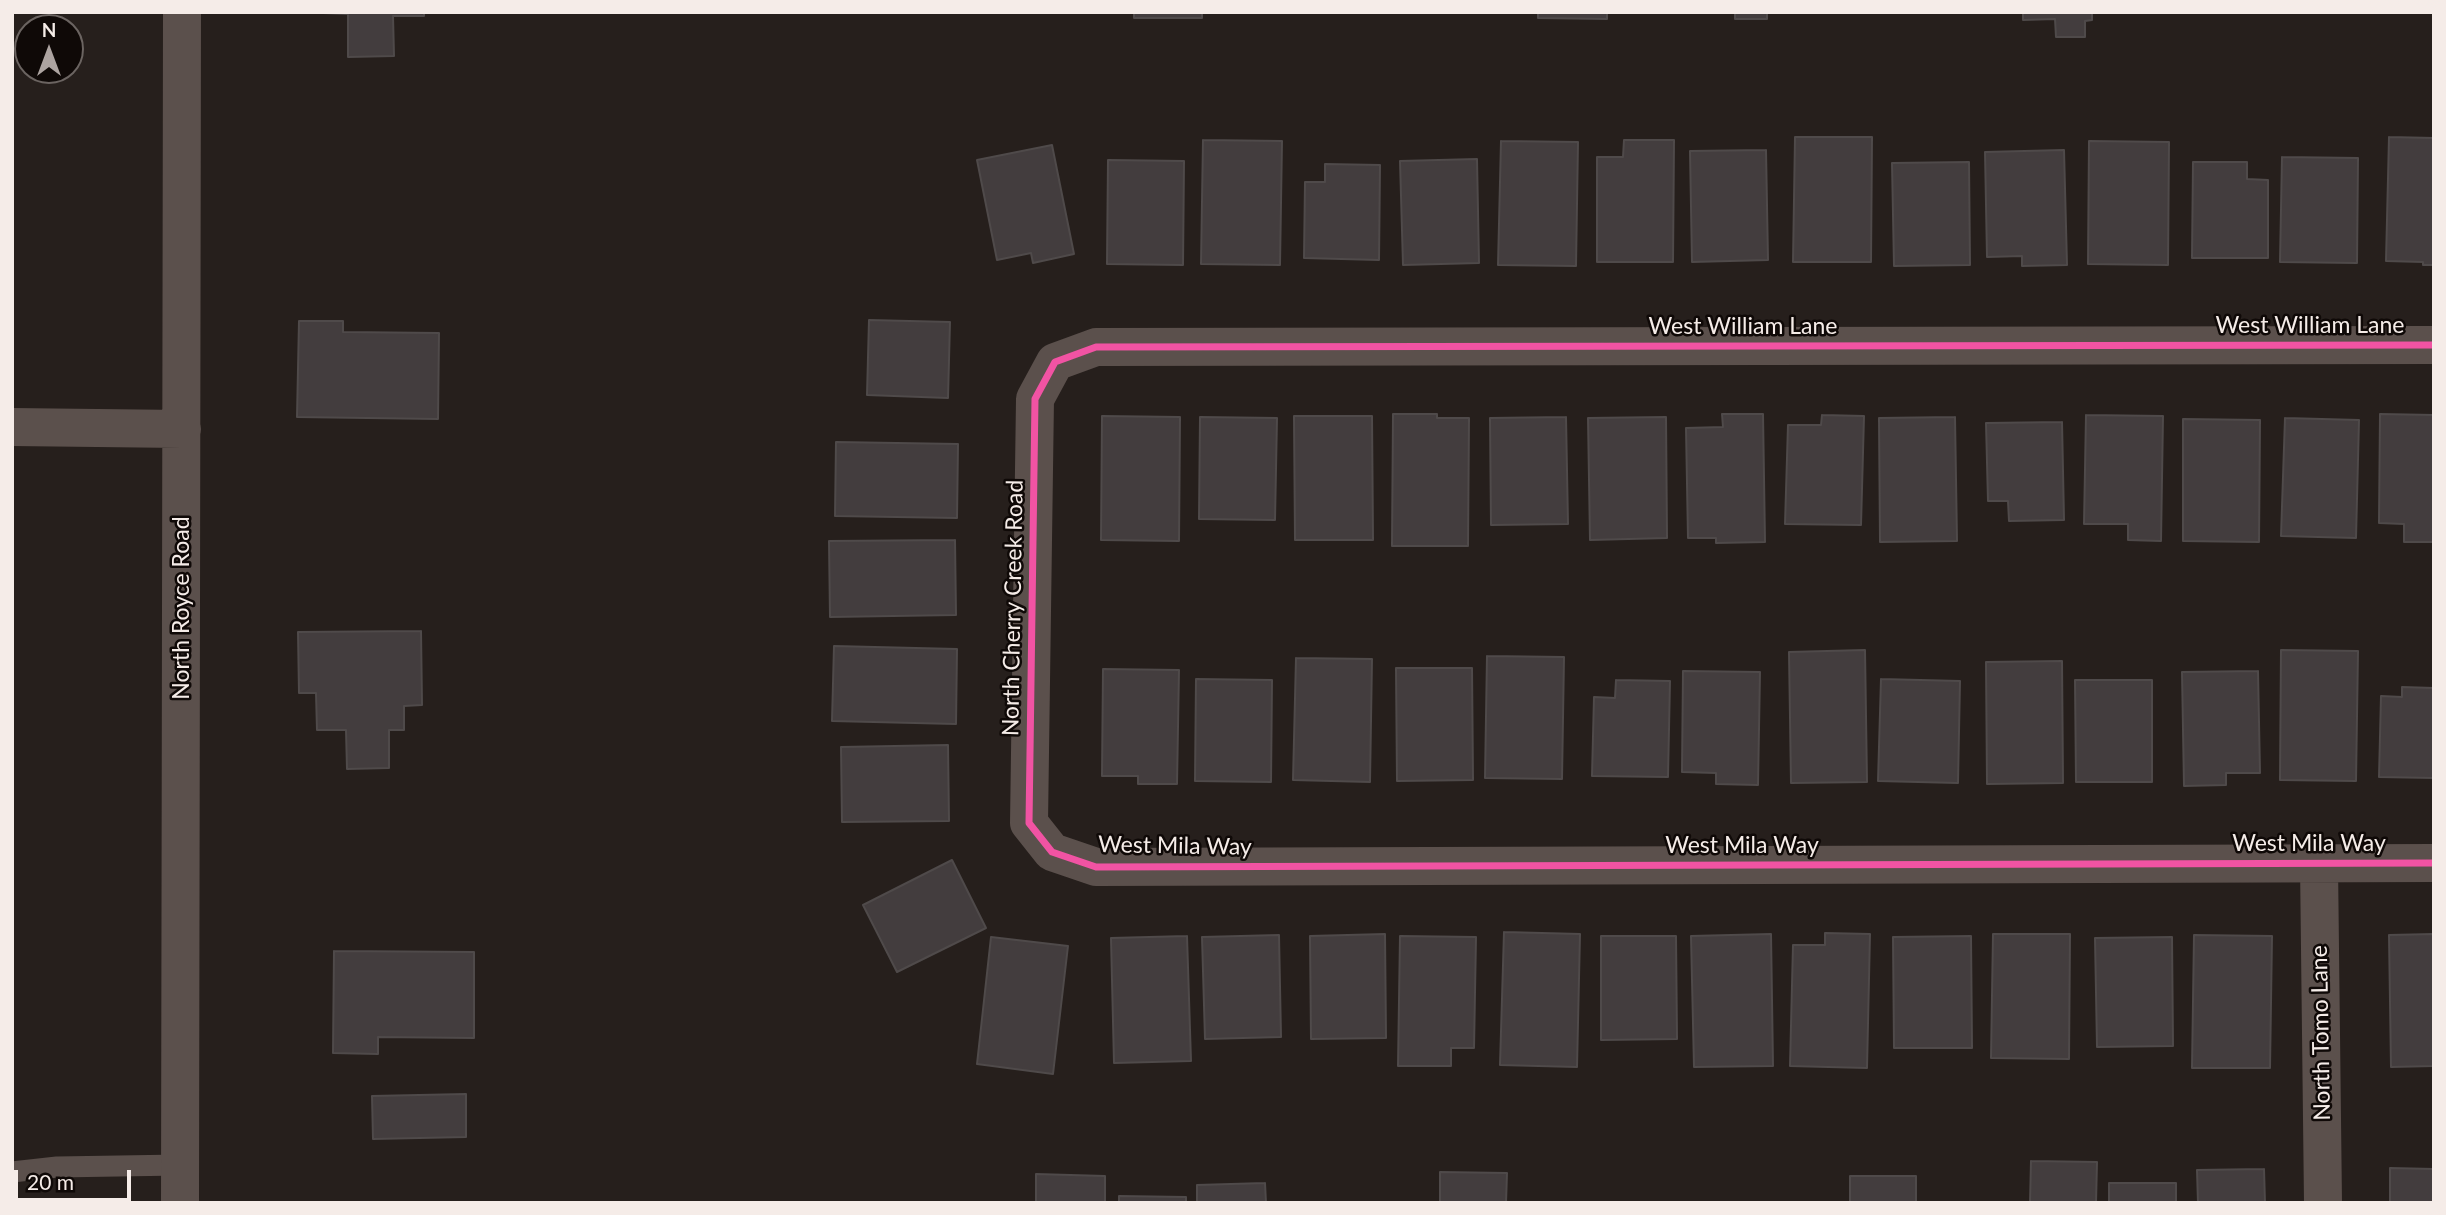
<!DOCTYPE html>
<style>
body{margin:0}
#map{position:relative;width:2446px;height:1215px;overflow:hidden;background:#261f1c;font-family:Lato,sans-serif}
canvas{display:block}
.frame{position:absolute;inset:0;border:14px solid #f5ece8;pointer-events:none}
.north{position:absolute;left:14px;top:14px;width:70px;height:70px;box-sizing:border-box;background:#0f0907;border:2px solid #6b6461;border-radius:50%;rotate:0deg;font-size:19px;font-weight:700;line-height:28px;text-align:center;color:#f5ece8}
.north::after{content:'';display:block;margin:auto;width:24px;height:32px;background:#ada4a1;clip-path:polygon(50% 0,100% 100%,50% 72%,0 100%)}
.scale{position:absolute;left:14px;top:1170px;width:117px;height:32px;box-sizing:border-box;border:4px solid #f5ece8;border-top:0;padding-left:9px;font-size:21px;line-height:24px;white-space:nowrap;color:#f5ece8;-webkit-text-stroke:5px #0f0907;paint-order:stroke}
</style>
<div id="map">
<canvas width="2446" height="1215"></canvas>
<div class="frame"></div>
<div class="north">N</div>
<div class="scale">20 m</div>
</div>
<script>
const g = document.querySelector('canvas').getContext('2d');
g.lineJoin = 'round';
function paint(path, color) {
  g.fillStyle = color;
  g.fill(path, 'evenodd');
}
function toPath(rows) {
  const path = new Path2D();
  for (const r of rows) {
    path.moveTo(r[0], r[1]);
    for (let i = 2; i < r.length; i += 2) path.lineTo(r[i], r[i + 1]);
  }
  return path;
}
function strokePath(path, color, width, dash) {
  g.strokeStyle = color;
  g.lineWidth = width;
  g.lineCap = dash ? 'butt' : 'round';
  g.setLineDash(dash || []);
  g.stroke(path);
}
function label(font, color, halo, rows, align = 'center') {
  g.font = font + ' Lato,sans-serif';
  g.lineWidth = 5;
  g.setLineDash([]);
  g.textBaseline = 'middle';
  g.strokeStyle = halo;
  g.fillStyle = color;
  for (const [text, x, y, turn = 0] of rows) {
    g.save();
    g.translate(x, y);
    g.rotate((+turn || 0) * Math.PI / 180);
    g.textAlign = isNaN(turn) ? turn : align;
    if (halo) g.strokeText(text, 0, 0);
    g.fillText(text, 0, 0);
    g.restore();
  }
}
const building = toPath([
 [298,12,424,12,424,16,393,16,394,56,348,57,348,14,298,12],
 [1134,12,1202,12,1202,18,1134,18,1134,12],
 [1538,12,1607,12,1607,19,1538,18,1538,12],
 [1735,12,1767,12,1767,19,1735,19,1735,12],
 [2023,12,2092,12,2092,20,2085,21,2085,37,2056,37,2055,19,2023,20,2023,12],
 [1795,137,1872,137,1871,262,1793,262,1795,137],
 [2389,137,2434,138,2434,265,2423,265,2423,262,2386,261,2389,137],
 [1203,140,1282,141,1280,265,1201,264,1203,140],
 [1624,140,1674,140,1673,262,1597,262,1597,157,1623,157,1624,140],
 [1501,141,1578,142,1576,266,1498,265,1501,141],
 [2089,141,2169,142,2168,265,2088,264,2089,141],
 [1052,145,1074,254,1033,263,1031,253,997,260,977,160,1052,145],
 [1766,150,1768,260,1692,262,1690,151,1766,150],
 [2064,150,2067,265,2022,266,2022,256,1987,257,1985,152,2064,150],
 [2282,157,2358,158,2357,263,2280,262,2282,157],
 [1477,159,1479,263,1403,265,1400,161,1477,159],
 [1108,160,1184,161,1183,265,1107,264,1108,160],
 [1969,162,1970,265,1894,266,1892,163,1969,162],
 [2193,162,2247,162,2247,179,2268,180,2268,258,2192,258,2193,162],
 [1325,164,1380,165,1379,260,1304,258,1305,182,1325,182,1325,164],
 [869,320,950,322,948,398,867,395,869,320],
 [299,321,343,321,343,332,439,333,438,419,297,417,299,321],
 [1393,414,1437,414,1437,418,1469,418,1468,546,1392,546,1393,414],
 [1722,414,1763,414,1765,542,1716,543,1716,538,1688,538,1686,428,1723,427,1722,414],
 [2380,414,2434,415,2434,542,2404,542,2404,524,2379,523,2380,414],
 [1822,415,1864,416,1861,525,1785,524,1788,425,1821,425,1822,415],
 [2086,415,2163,416,2161,541,2128,540,2128,524,2084,524,2086,415],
 [1102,416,1180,417,1179,541,1101,540,1102,416],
 [1294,416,1372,416,1373,540,1295,540,1294,416],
 [1200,417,1277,418,1275,520,1199,519,1200,417],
 [1566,417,1568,524,1491,525,1490,418,1566,417],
 [1666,417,1667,538,1590,540,1588,418,1666,417],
 [1955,417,1957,541,1880,542,1879,418,1955,417],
 [2285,418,2359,420,2356,538,2281,536,2285,418],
 [2183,419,2260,420,2259,542,2183,541,2183,419],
 [2062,422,2064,520,2009,521,2008,501,1988,501,1986,423,2062,422],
 [836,442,958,444,957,518,835,516,836,442],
 [955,540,956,615,830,617,829,541,955,540],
 [421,631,422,705,404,706,404,730,389,730,389,768,347,769,346,730,317,730,316,693,299,693,298,632,421,631],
 [834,646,957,649,956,724,832,721,834,646],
 [1865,650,1867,782,1791,783,1789,652,1865,650],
 [2281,650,2358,651,2356,781,2280,780,2281,650],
 [1487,656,1564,657,1562,779,1485,778,1487,656],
 [1296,658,1372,659,1370,782,1293,780,1296,658],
 [2062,661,2063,783,1987,784,1986,662,2062,661],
 [1396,668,1472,668,1473,780,1397,781,1396,668],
 [1103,669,1179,670,1177,784,1138,784,1138,776,1102,776,1103,669],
 [1683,671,1760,672,1758,785,1716,784,1716,773,1682,772,1683,671],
 [2258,671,2260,773,2226,773,2226,785,2184,786,2182,672,2258,671],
 [1196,679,1272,680,1271,782,1195,781,1196,679],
 [1881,679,1960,681,1958,783,1878,781,1881,679],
 [1616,680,1670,681,1668,777,1592,776,1594,697,1615,698,1616,680],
 [2075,680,2152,680,2152,782,2076,782,2075,680],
 [2402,687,2434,688,2434,778,2379,777,2381,696,2402,697,2402,687],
 [948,745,949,821,842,822,841,747,948,745],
 [952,860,986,928,897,972,863,905,952,860],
 [1504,932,1580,934,1577,1067,1500,1065,1504,932],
 [1825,933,1870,934,1867,1068,1790,1066,1793,945,1825,945,1825,933],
 [1385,934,1386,1038,1311,1039,1310,936,1385,934],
 [1771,934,1773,1066,1694,1067,1691,936,1771,934],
 [1993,934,2070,934,2069,1059,1991,1058,1993,934],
 [2434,934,2434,1066,2391,1067,2389,935,2434,934],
 [1279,935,1281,1037,1205,1039,1202,937,1279,935],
 [2194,935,2272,936,2270,1068,2192,1068,2194,935],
 [1187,936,1191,1061,1114,1063,1111,938,1187,936],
 [1400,936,1476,937,1474,1048,1451,1048,1451,1066,1398,1066,1400,936],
 [1601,936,1676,936,1677,1039,1601,1040,1601,936],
 [1971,936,1972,1048,1894,1048,1893,937,1971,936],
 [991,937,1068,946,1053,1074,977,1064,991,937],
 [2172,937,2173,1046,2097,1047,2095,938,2172,937],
 [334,951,474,952,474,1038,378,1037,378,1054,333,1053,334,951],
 [466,1094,466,1137,373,1139,372,1096,466,1094],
 [2031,1161,2097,1162,2096,1203,2030,1203,2031,1161],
 [2390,1168,2434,1169,2434,1203,2390,1203,2390,1168],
 [2264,1169,2265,1203,2198,1203,2197,1170,2264,1169],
 [1440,1172,1507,1173,1506,1203,1440,1203,1440,1172],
 [1036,1174,1105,1176,1105,1203,1036,1203,1036,1174],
 [1850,1176,1916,1176,1916,1203,1850,1203,1850,1176],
 [1265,1183,1266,1203,1197,1203,1197,1185,1265,1183],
 [2109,1183,2176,1183,2176,1203,2109,1203,2109,1183],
 [1119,1196,1186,1197,1186,1203,1119,1203,1119,1196]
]);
paint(building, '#433d3e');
strokePath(building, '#4f4a4a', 2);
strokePath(toPath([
 [12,1172,57,1167,180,1165]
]), '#5b504c', 21);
strokePath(toPath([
 [2434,345,1096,347,1055,362,1035,399,1029,823,1052,852,1096,867,2434,863],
 [12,427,182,429],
 [2319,864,2323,1203],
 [180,1203,182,12]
]), '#5b504c', 38);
strokePath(toPath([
 [2434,345,1096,347,1055,362,1035,399,1029,823,1052,852,1096,867,2434,863]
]), '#f153a3', 7);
label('23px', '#f5ece8', '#0f0907', [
 ["West William Lane",2310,326],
 ["West William Lane",1743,327],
 ["North Royce Road",182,608,-90],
 ["North Cherry Creek Road",1013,608,-89],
 ["West Mila Way",2309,844],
 ["West Mila Way",1175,846,1],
 ["West Mila Way",1742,846],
 ["North Tomo Lane",2321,1033,-91]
]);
</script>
